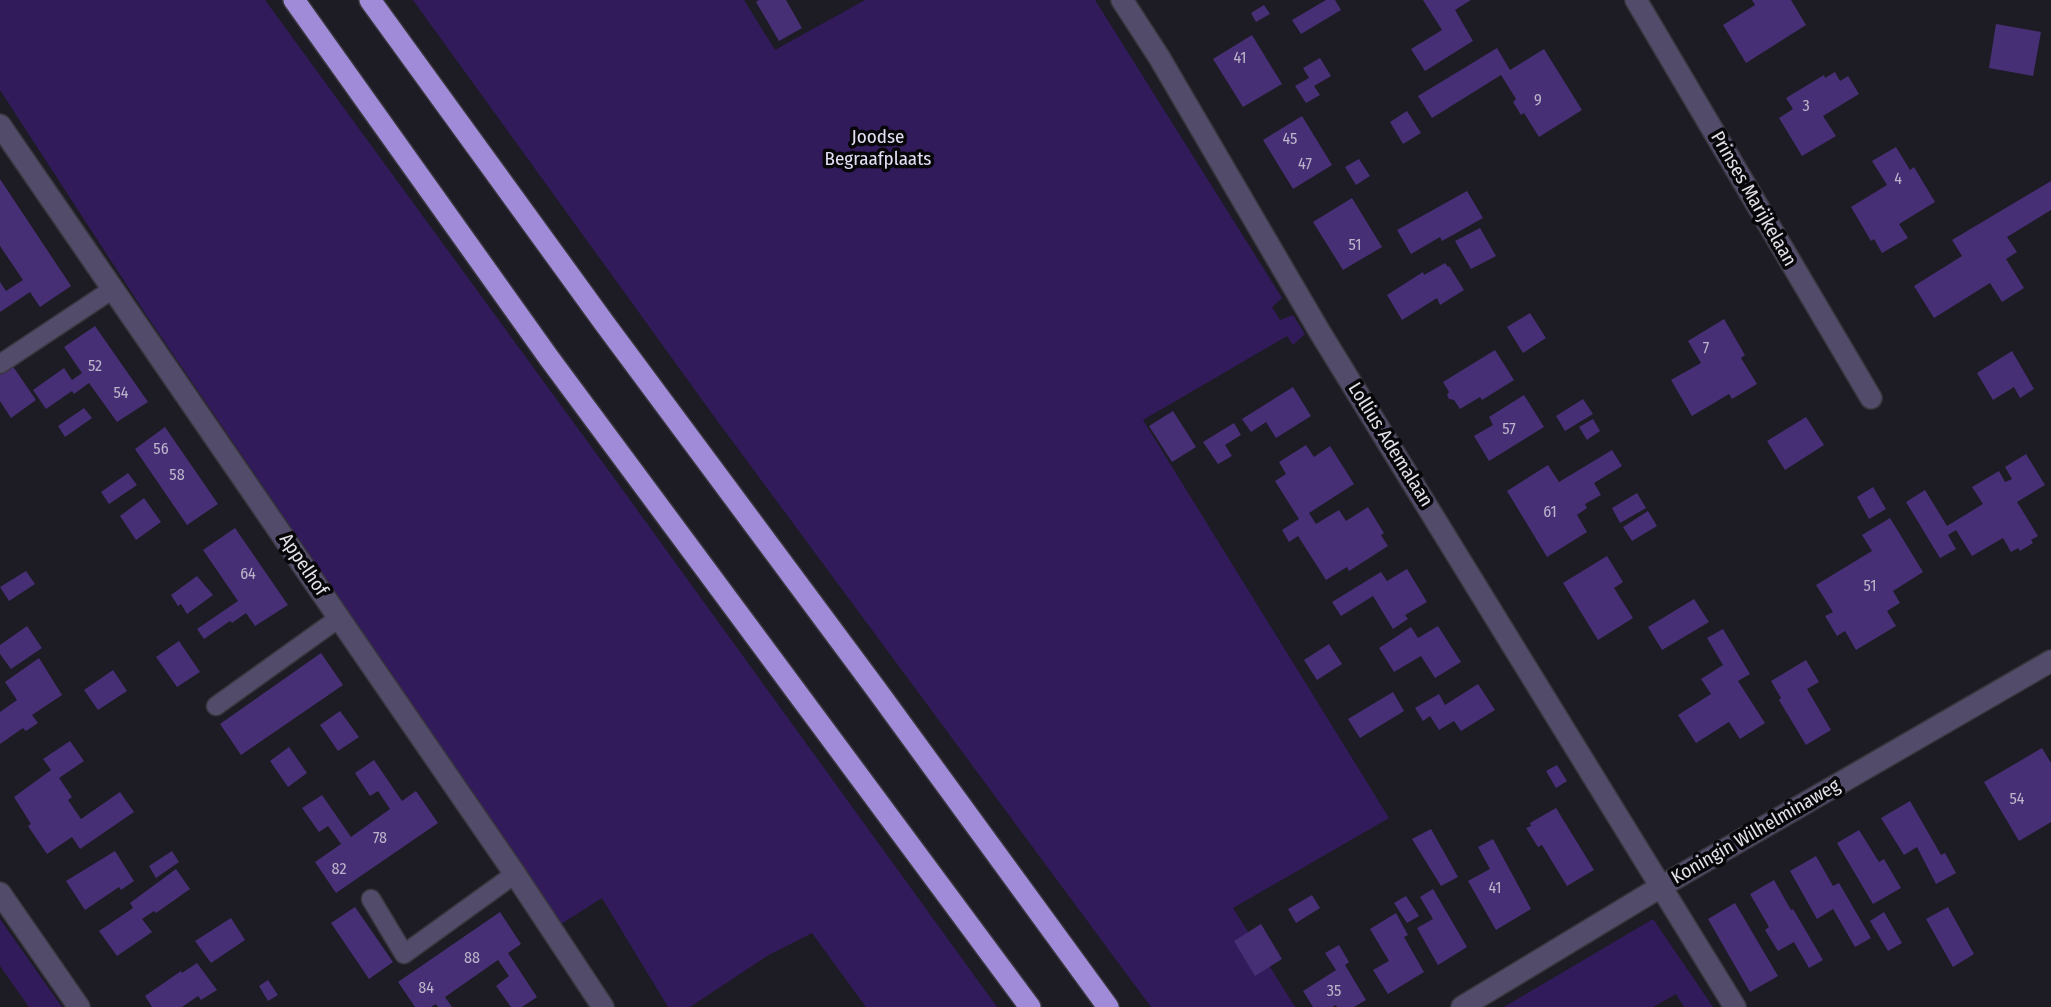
<!DOCTYPE html>
<style>
body{margin:0}
canvas{display:block;background:#1d1b23}
</style>
<canvas width="2051" height="1007"></canvas>
<script>
const g = document.querySelector('canvas').getContext('2d');
g.lineJoin = 'round';
function paint(path, color) {
  g.fillStyle = color;
  g.fill(path, 'evenodd');
}
function toPath(rows) {
  const path = new Path2D();
  for (const r of rows) {
    path.moveTo(r[0], r[1]);
    for (let i = 2; i < r.length; i += 2) path.lineTo(r[i], r[i + 1]);
  }
  return path;
}
function strokePath(path, color, width, dash) {
  g.strokeStyle = color;
  g.lineWidth = width;
  g.lineCap = dash ? 'butt' : 'round';
  g.setLineDash(dash || []);
  g.stroke(path);
}
function label(font, color, halo, rows, align = 'center') {
  g.font = font + ' "Fira Sans Condensed",sans-serif';
  g.lineWidth = 7;
  g.setLineDash([]);
  g.textBaseline = 'middle';
  g.strokeStyle = halo;
  g.fillStyle = color;
  for (const [text, x, y, turn = 0] of rows) {
    g.save();
    g.translate(x, y);
    g.rotate((+turn || 0) * Math.PI / 180);
    g.textAlign = isNaN(turn) ? turn : align;
    if (halo) g.strokeText(text, 0, 0);
    g.fillText(text, 0, 0);
    g.restore();
  }
}
paint(toPath([
 [0,0,265,0,614,478,997,1007,866,1007,812,933,767,956,690,1007,668,1007,602,898,561,924,145,313,0,90],
 [413,0,744,0,775,50,865,0,1095,0,1282,298,1272,307,1280,320,1293,315,1305,334,1293,345,1287,336,1143,420,1389,818,1233,908,1295,1007,1151,1007,716,419],
 [0,919,62,1007,29,1007,0,966],
 [1653,919,1713,1007,1684,1007,1676,994,1653,1007,1504,1007]
]), '#321b5b');
paint(toPath([
 [759,0,786,0,802,28,779,41,756,2],
 [1326,0,1335,0,1341,10,1301,34,1292,20],
 [1423,0,1471,0,1455,10,1473,41,1425,71,1411,49,1442,30],
 [1752,0,1791,0,1806,25,1746,63,1723,25,1755,5],
 [1264,5,1270,14,1256,22,1251,13],
 [1996,24,2041,32,2033,76,1989,68],
 [1252,35,1282,84,1243,107,1213,59],
 [1497,48,1510,70,1544,49,1582,110,1539,137,1524,113,1521,115,1513,102,1516,99,1501,75,1432,118,1418,96],
 [1320,58,1331,76,1314,86,1320,95,1306,103,1295,86,1309,78,1303,68],
 [1835,72,1840,81,1848,76,1859,94,1823,116,1836,136,1802,156,1779,118,1793,109,1786,98,1824,75,1825,78],
 [1407,111,1421,133,1403,144,1390,122],
 [1302,116,1332,165,1293,189,1263,140],
 [1896,147,1910,170,1914,167,1935,202,1899,224,1908,238,1882,253,1874,239,1871,241,1851,207,1887,185,1872,161],
 [1359,159,1370,176,1356,185,1345,167],
 [0,179,71,286,40,307,30,292,0,312,0,282,6,291,23,280,0,246],
 [2051,181,2051,210,2007,237,2017,252,2006,259,2024,288,2002,302,1990,283,1934,318,1914,286,1962,256,1952,240],
 [1467,191,1483,218,1442,241,1440,237,1411,254,1397,230],
 [1352,198,1382,247,1343,270,1313,222],
 [1480,228,1496,256,1471,269,1455,241],
 [1445,263,1448,267,1449,266,1464,290,1440,305,1437,298,1402,320,1387,295,1423,272,1424,275],
 [1530,313,1546,338,1523,353,1507,327],
 [1724,319,1745,355,1741,358,1757,384,1732,399,1729,394,1692,416,1671,380,1701,363,1688,341],
 [95,326,148,402,117,422,89,383,74,394,72,391,46,409,33,390,64,368,72,380,82,373,64,347],
 [1495,350,1514,380,1482,400,1480,397,1460,409,1454,400,1449,399,1447,395,1449,392,1443,382],
 [2012,351,2034,389,2020,398,2014,387,1993,400,1977,373],
 [12,365,36,400,11,418,0,401,0,373],
 [1293,387,1311,416,1276,438,1266,422,1251,432,1242,419],
 [1524,395,1544,427,1489,461,1474,436,1493,425,1489,417],
 [1583,399,1593,414,1565,431,1556,416],
 [84,408,92,418,65,437,58,426],
 [1173,411,1196,447,1172,462,1149,426],
 [1806,417,1824,445,1785,470,1767,441],
 [1593,419,1600,431,1587,440,1579,427],
 [1234,423,1241,435,1225,445,1232,456,1218,464,1203,442],
 [165,427,218,504,187,525,135,449],
 [1306,445,1314,457,1330,446,1354,484,1309,513,1316,524,1339,510,1346,521,1368,507,1384,533,1381,535,1388,546,1349,571,1347,567,1326,580,1298,536,1289,542,1282,530,1299,519,1275,481,1286,474,1279,462],
 [1612,450,1622,466,1594,483,1601,495,1585,504,1587,508,1577,515,1587,532,1547,557,1507,491,1548,465,1559,482],
 [2026,454,2045,485,2017,502,2038,536,2031,540,2033,543,2020,551,2018,548,2011,552,2003,538,1972,556,1956,530,1948,535,1956,549,1940,558,1906,502,1925,490,1947,526,1983,504,1972,487,1999,471,2005,482,2012,479,2005,467],
 [128,473,137,485,109,504,101,492],
 [1873,487,1886,509,1869,519,1857,497],
 [1637,493,1646,508,1620,523,1612,508],
 [144,498,161,522,136,540,120,516],
 [1648,511,1657,526,1632,541,1623,527],
 [1890,518,1923,572,1893,591,1900,603,1887,611,1896,626,1856,650,1845,631,1837,636,1825,616,1833,612,1816,585,1872,551,1862,535],
 [235,528,288,605,255,626,246,613,232,623,230,621,204,639,197,629,238,601,203,550],
 [1607,556,1623,582,1614,588,1633,618,1598,640,1563,583],
 [1407,569,1427,602,1405,615,1408,619,1393,629,1373,596,1341,616,1332,602,1381,572,1387,581],
 [26,571,35,584,9,601,0,587],
 [197,576,213,595,187,614,181,604,178,606,171,595],
 [1694,599,1709,622,1662,650,1648,627],
 [27,626,42,648,11,669,0,654,0,645],
 [1438,626,1461,662,1435,678,1421,656,1394,672,1379,648,1411,627,1418,638],
 [1723,629,1750,674,1738,681,1765,723,1740,739,1729,722,1696,743,1678,715,1711,694,1701,679,1723,665,1707,638],
 [179,641,200,672,177,687,156,657],
 [1329,644,1342,664,1317,680,1304,660],
 [321,653,343,685,241,755,220,724],
 [39,658,62,695,32,715,38,723,26,731,23,728,0,744,0,712,17,700,5,682],
 [1806,660,1819,682,1807,689,1831,730,1806,745,1779,700,1781,698,1771,681],
 [113,670,127,691,98,710,84,690],
 [1478,684,1495,710,1461,731,1454,721,1439,730,1430,716,1423,721,1415,708,1439,694,1445,705],
 [1393,692,1404,711,1360,738,1348,719],
 [340,711,359,737,338,751,320,725],
 [70,741,84,761,59,778,72,797,68,800,81,819,120,792,134,812,80,849,72,837,47,854,28,826,31,824,14,797,51,770,43,759],
 [289,747,307,773,288,787,270,761],
 [2042,748,2051,763,2051,822,2019,841,1984,782],
 [374,760,402,801,416,791,438,823,336,893,315,862,341,844,328,826,319,832,302,808,322,795,351,837,390,809,378,791,370,796,355,773],
 [1557,765,1567,781,1556,788,1546,771],
 [1910,801,1941,855,1945,853,1956,873,1936,884,1917,847,1904,855,1881,818],
 [1556,808,1594,870,1567,886,1542,845,1538,847,1526,828,1531,826,1530,823],
 [1431,829,1458,877,1441,886,1412,839],
 [1859,830,1879,862,1884,859,1901,888,1873,904,1837,843],
 [1493,839,1531,909,1496,930,1468,881,1490,869,1478,847],
 [115,851,134,881,121,890,119,887,85,910,66,881],
 [172,851,179,862,156,878,149,866],
 [1816,856,1833,886,1839,883,1871,938,1855,947,1833,909,1817,919,1790,871],
 [176,869,190,889,156,913,154,911,142,919,152,932,117,956,99,931,133,908,130,903],
 [1774,880,1791,910,1793,909,1823,960,1809,968,1794,942,1778,951,1765,930,1769,927,1750,894],
 [1433,889,1467,947,1438,965,1417,928,1433,919,1420,897],
 [1312,895,1320,908,1296,923,1288,909],
 [1406,896,1419,916,1407,923,1394,903],
 [1735,903,1778,976,1750,992,1708,919],
 [355,907,393,962,369,979,331,923],
 [1948,907,1974,954,1953,967,1926,919],
 [500,912,521,944,508,953,537,997,522,1007,511,1007,496,986,509,976,498,960,445,997,452,1007,438,1007,436,1004,431,1007,415,1007,398,982],
 [1884,912,1902,943,1888,951,1870,921],
 [1396,913,1408,935,1404,937,1424,972,1388,994,1373,970,1389,961,1370,929],
 [231,918,245,940,211,963,195,941],
 [1261,924,1282,959,1255,976,1234,941],
 [1339,945,1349,962,1345,965,1366,1000,1354,1007,1337,1007,1336,1005,1332,1007,1313,1007,1303,991,1336,970,1325,953],
 [197,963,217,990,201,1000,198,996,182,1007,152,1007,145,996,181,971,182,973],
 [268,980,278,995,268,1001,259,986]
]), '#462f74');
const service = toPath([
 [0,364,113,289],
 [216,706,339,618],
 [371,899,404,954,515,874]
]);
const minor = toPath([
 [1122,0,1159,57,1321,334,1735,1007],
 [1636,0,1871,398],
 [0,125,515,874,603,1007],
 [0,893,79,1007],
 [1462,1007,1662,886,2051,661]
]);
const motorway = toPath([
 [294,0,549,358,1030,1007],
 [370,0,605,324,876,689,1108,1007]
]);
strokePath(service, '#39373e', 21);
strokePath(minor, '#39373e', 24);
strokePath(motorway, '#39373e', 24);
strokePath(service, '#534b6a', 18);
strokePath(minor, '#534b6a', 21);
strokePath(motorway, '#a08bd8', 21);
label('16px', '#bbb4ca', null, [
 ["41",1240,59],
 ["9",1538,101],
 ["3",1806,107],
 ["45",1290,140],
 ["47",1305,165],
 ["4",1898,180],
 ["51",1355,246],
 ["7",1706,349],
 ["52",95,367],
 ["54",121,394],
 ["57",1509,430],
 ["56",161,450],
 ["58",177,476],
 ["61",1550,513],
 ["64",248,575],
 ["51",1870,587],
 ["54",2017,800],
 ["78",380,839],
 ["82",339,870],
 ["41",1495,889],
 ["88",472,959],
 ["84",426,989],
 ["35",1334,992]
]);
label('19px', '#e4dff4', '#070609', [
 ["Joodse",878,138],
 ["Begraafplaats",878,160]
]);
label('19px', '#e2e1e7', '#070609', [
 ["Prinses Marijkelaan",1753,199,60],
 ["Lollius Ademalaan",1390,445,58],
 ["Appelhof",303,565,56],
 ["Koningin Wilhelminaweg",1756,832,-30]
]);
</script>
